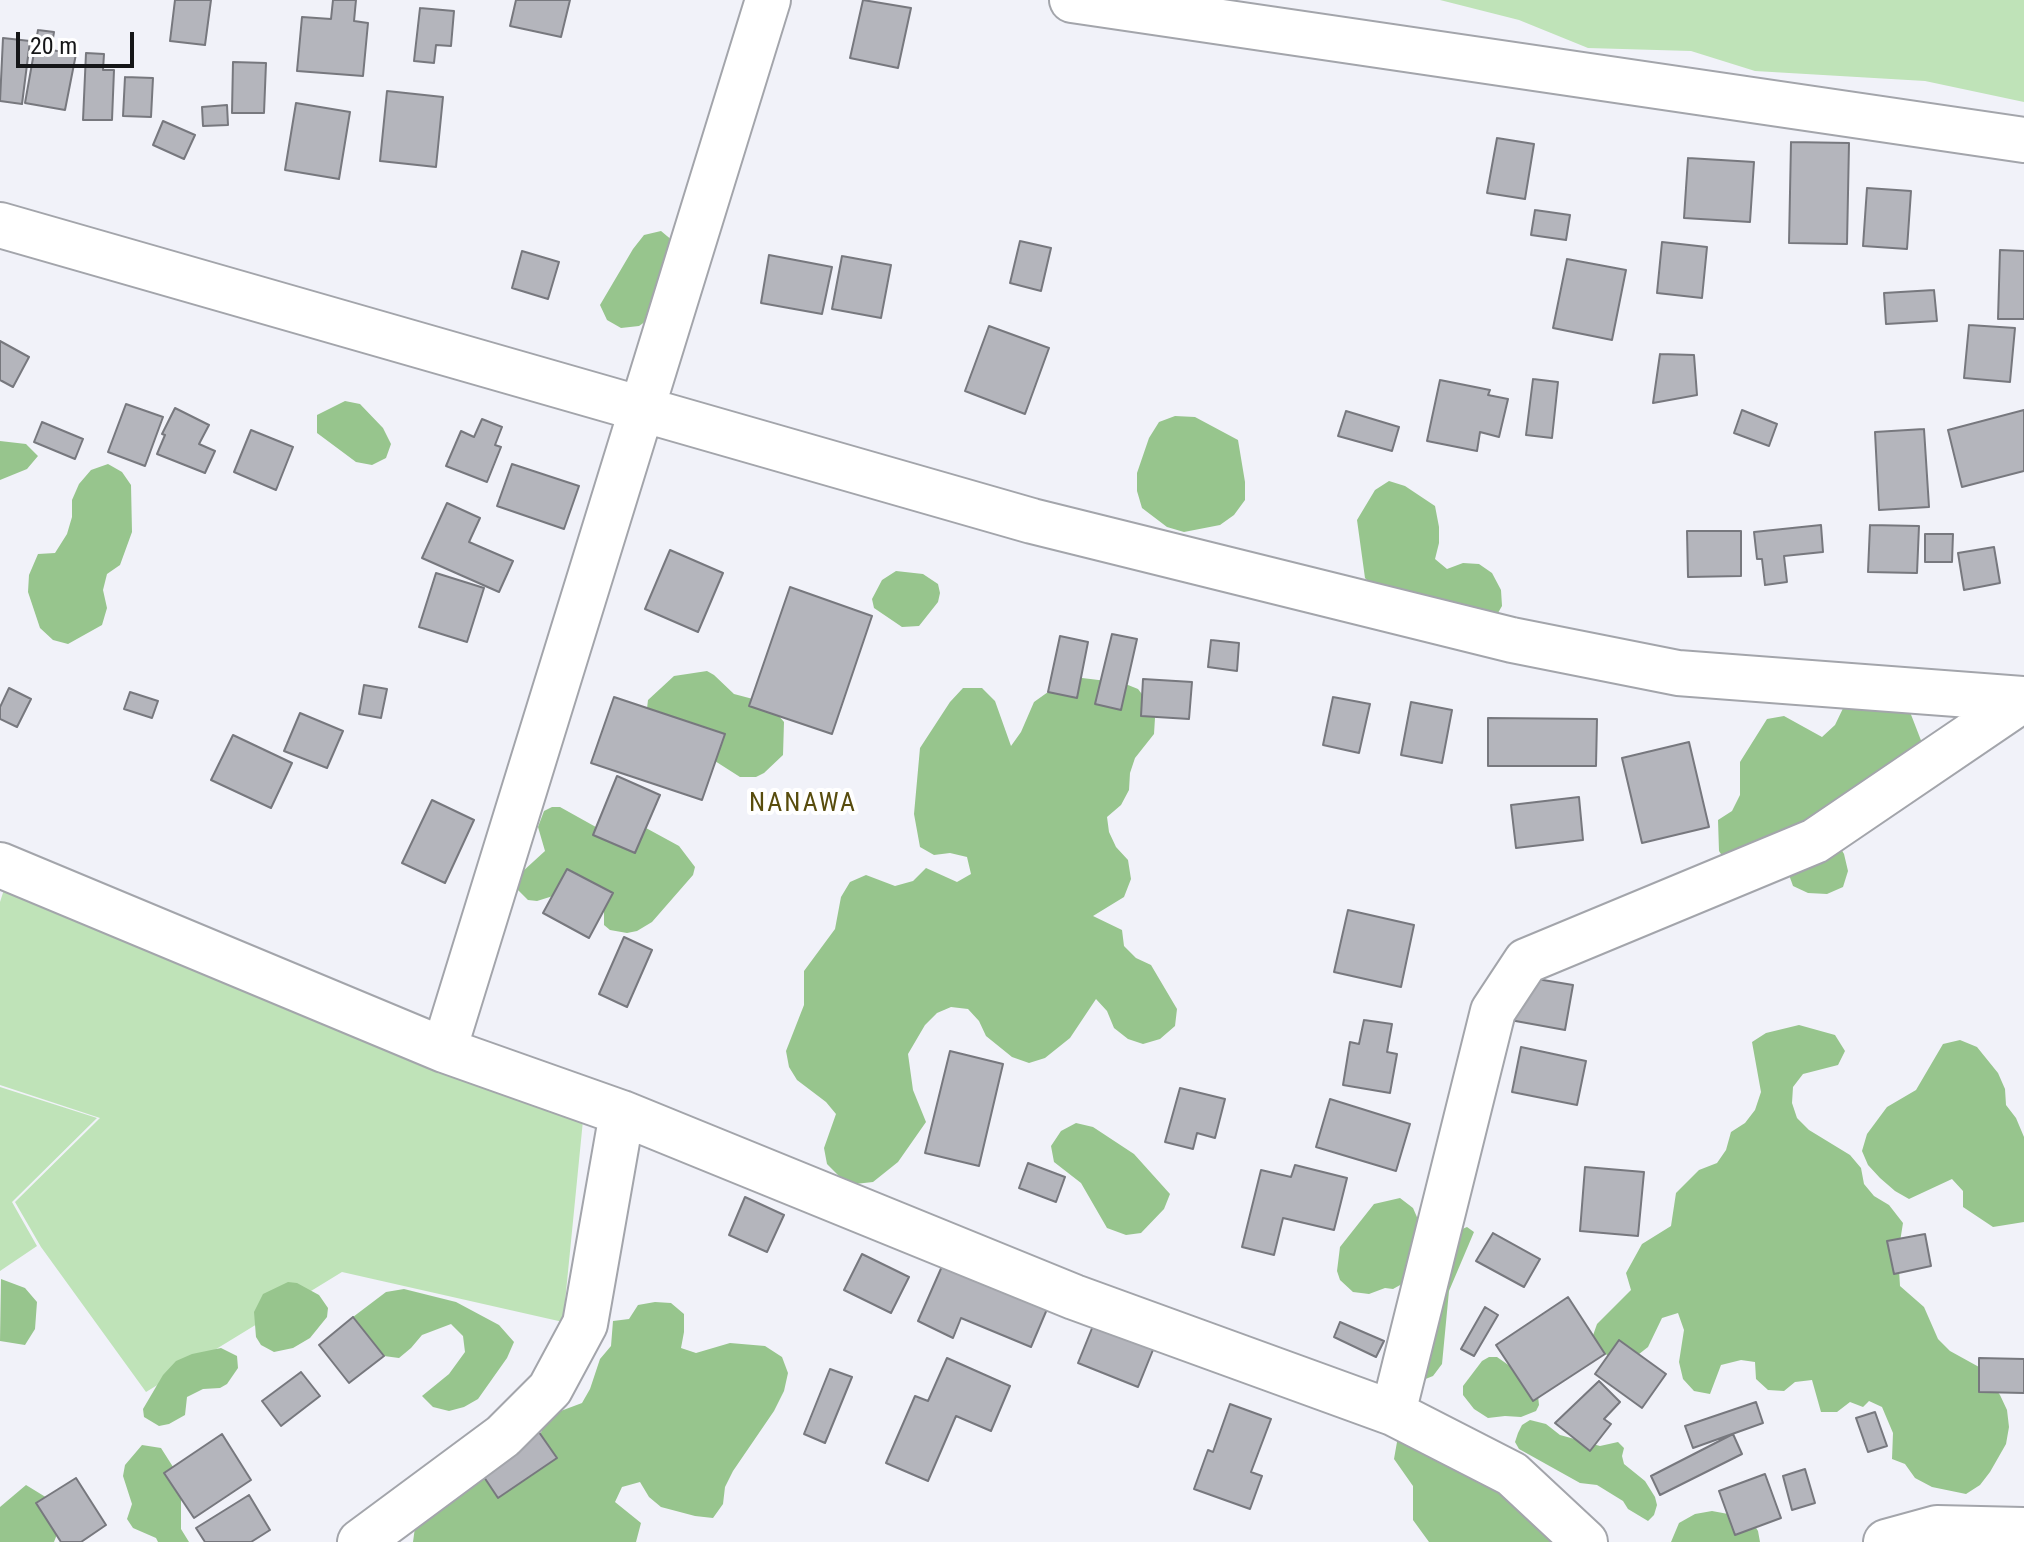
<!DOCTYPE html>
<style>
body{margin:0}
#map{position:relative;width:2024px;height:1542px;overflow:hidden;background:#f1f2f9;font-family:"Roboto Condensed",sans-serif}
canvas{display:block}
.scale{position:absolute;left:16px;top:32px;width:118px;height:36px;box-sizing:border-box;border:4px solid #151618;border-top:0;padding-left:10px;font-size:24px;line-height:28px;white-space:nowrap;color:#151618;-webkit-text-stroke:6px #fff;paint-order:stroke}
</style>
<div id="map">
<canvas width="2024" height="1542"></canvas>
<div class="scale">20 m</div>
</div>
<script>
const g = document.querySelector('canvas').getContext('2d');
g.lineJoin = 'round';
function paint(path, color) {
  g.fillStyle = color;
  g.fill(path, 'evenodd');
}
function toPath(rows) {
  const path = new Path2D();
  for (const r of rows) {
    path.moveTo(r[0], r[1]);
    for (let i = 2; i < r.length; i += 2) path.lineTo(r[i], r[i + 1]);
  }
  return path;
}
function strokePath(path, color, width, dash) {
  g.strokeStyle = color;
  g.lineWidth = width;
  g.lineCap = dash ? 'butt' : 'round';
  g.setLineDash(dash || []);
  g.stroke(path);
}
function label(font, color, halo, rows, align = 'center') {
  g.font = font + ' "Roboto Condensed",sans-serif';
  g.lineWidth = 8;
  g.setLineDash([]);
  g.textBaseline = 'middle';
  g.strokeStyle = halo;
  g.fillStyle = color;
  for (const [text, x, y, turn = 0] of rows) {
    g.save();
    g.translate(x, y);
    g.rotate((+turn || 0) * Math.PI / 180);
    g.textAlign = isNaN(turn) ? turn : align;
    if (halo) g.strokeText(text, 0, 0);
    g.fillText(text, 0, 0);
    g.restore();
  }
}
paint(toPath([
 [1440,0,2024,0,2024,102,1925,81,1755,71,1691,51,1588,48,1519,20],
 [12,865,586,1090,563,1322,342,1272,146,1392,41,1247,15,1202,100,1118,0,1085,0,902],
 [0,1087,97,1118,12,1202,37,1246,0,1271]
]), '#bfe3b8');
paint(toPath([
 [661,231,673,241,652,317,639,326,621,328,607,320,600,305,633,249,644,235],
 [345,401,360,404,383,428,391,444,386,458,372,465,356,462,317,433,317,415],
 [1175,416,1195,417,1238,440,1245,482,1245,500,1234,515,1220,525,1184,532,1167,527,1142,508,1137,491,1137,473,1149,438,1159,422],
 [0,441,26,444,38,456,27,469,0,480],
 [108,464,122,472,131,485,132,532,120,565,107,574,103,590,107,608,102,625,68,644,53,640,40,628,28,592,29,575,38,554,55,553,67,534,72,517,72,500,79,484,91,470],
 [1389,481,1405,486,1435,506,1439,527,1439,543,1435,559,1447,569,1463,563,1479,564,1492,573,1501,590,1502,606,1484,637,1377,591,1365,578,1357,520,1375,490],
 [896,571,923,574,938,584,940,593,938,602,919,626,902,627,874,608,872,599,882,580],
 [707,671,714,675,734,694,768,703,784,722,783,755,764,773,756,777,740,777,646,717,648,700,674,676],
 [1074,677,1123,683,1138,689,1148,702,1155,718,1154,734,1135,758,1130,773,1129,790,1121,805,1107,817,1109,832,1116,847,1128,860,1131,879,1124,897,1093,916,1122,930,1124,946,1136,958,1151,965,1177,1009,1175,1026,1160,1039,1143,1044,1128,1039,1114,1028,1107,1011,1096,999,1070,1038,1045,1058,1029,1063,1012,1057,986,1036,979,1021,968,1009,951,1007,937,1013,925,1025,908,1054,913,1090,926,1122,898,1162,873,1182,855,1184,839,1176,827,1164,824,1148,836,1114,826,1102,797,1080,789,1067,786,1051,804,1005,804,971,835,929,841,897,850,882,866,875,895,886,913,881,926,868,957,882,971,874,967,857,950,853,934,855,920,847,914,814,920,748,950,702,963,688,982,688,995,701,1011,746,1021,732,1034,702,1048,692,1057,681],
 [1848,698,1910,712,1922,743,1836,840,1844,854,1848,871,1843,887,1827,894,1808,893,1793,886,1788,872,1728,865,1719,851,1718,820,1732,811,1740,795,1740,762,1767,719,1784,716,1822,737,1835,725],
 [552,807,560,807,612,836,646,828,679,846,695,867,693,875,652,922,637,931,627,933,610,930,604,925,604,908,553,896,537,901,528,900,515,887,522,872,545,851,538,827,544,811],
 [1799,1025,1835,1035,1845,1051,1838,1065,1803,1074,1793,1087,1792,1103,1797,1118,1809,1130,1850,1155,1861,1168,1864,1184,1874,1196,1889,1205,1903,1223,1898,1254,1900,1286,1924,1307,1938,1339,1950,1351,1979,1367,2000,1395,2007,1410,2009,1427,2006,1444,1990,1472,1980,1485,1966,1494,1932,1487,1915,1478,1905,1464,1892,1459,1893,1433,1882,1407,1869,1401,1863,1407,1850,1402,1837,1412,1821,1412,1812,1380,1795,1382,1784,1391,1768,1390,1756,1379,1755,1362,1741,1360,1721,1365,1710,1394,1694,1391,1683,1379,1679,1362,1684,1330,1678,1313,1662,1318,1648,1347,1634,1358,1619,1360,1605,1354,1591,1341,1597,1324,1631,1290,1626,1273,1642,1244,1671,1226,1676,1193,1699,1170,1717,1163,1726,1150,1731,1132,1745,1123,1755,1110,1761,1092,1752,1042,1766,1033],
 [1960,1040,1977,1047,1998,1073,2005,1089,2006,1105,2016,1118,2024,1137,2024,1222,1993,1227,1963,1207,1963,1191,1952,1179,1909,1199,1895,1191,1880,1178,1868,1165,1862,1151,1867,1134,1887,1107,1916,1090,1943,1044],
 [1076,1123,1093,1127,1134,1154,1170,1194,1164,1209,1141,1233,1126,1235,1107,1228,1081,1183,1054,1162,1051,1146,1061,1131],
 [1400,1198,1413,1208,1420,1224,1415,1264,1402,1284,1393,1289,1385,1288,1369,1294,1353,1292,1340,1280,1337,1271,1340,1247,1374,1204],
 [1467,1227,1474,1232,1449,1291,1442,1364,1433,1376,1418,1382,1460,1230],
 [1,1279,25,1288,37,1302,35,1329,25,1345,0,1341],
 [288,1282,297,1283,319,1295,328,1308,327,1317,310,1338,293,1348,274,1352,261,1345,256,1337,254,1312,263,1294],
 [404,1289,456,1302,499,1325,514,1342,507,1358,478,1399,464,1407,449,1411,433,1407,422,1396,449,1374,465,1352,463,1336,451,1324,422,1335,411,1348,399,1358,384,1356,353,1317,386,1292],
 [655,1302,671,1303,684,1314,684,1332,681,1348,696,1353,730,1343,765,1346,782,1357,788,1373,784,1391,774,1411,733,1471,725,1487,723,1504,713,1518,695,1516,661,1507,649,1497,640,1482,622,1487,615,1502,641,1523,636,1542,413,1542,419,1498,534,1459,542,1429,550,1415,582,1403,590,1389,600,1359,611,1346,613,1321,629,1319,638,1305],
 [221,1348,237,1356,238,1368,227,1384,220,1388,203,1389,187,1397,185,1415,169,1424,159,1426,144,1417,143,1409,163,1375,176,1361,192,1354],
 [1489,1357,1497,1357,1517,1371,1538,1396,1539,1405,1536,1411,1521,1417,1505,1416,1488,1418,1474,1409,1463,1395,1463,1386,1482,1361],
 [1417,1416,1568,1542,1429,1542,1413,1520,1413,1486,1394,1459,1397,1442,1403,1426],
 [1530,1420,1546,1424,1560,1435,1600,1446,1618,1442,1624,1448,1622,1456,1624,1464,1645,1481,1655,1497,1657,1505,1654,1515,1648,1521,1628,1509,1623,1501,1597,1485,1580,1483,1519,1449,1515,1442,1518,1433,1522,1425],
 [142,1445,161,1448,175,1470,181,1495,181,1529,189,1542,158,1542,156,1538,133,1528,127,1519,132,1504,123,1476,125,1465],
 [26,1485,57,1504,59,1529,54,1542,0,1542,0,1507],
 [1712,1511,1739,1516,1753,1523,1758,1531,1760,1542,1671,1542,1679,1523,1695,1514]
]), '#97c58d');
const building = toPath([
 [175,0,211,0,205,45,170,41,175,0],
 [333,0,356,0,354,21,368,23,363,76,297,71,302,17,331,19,333,0],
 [516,0,570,0,561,37,510,26,516,0],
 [863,0,911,8,898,68,850,58,863,0],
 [420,8,454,11,451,46,436,45,434,63,414,61,420,8],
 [38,30,54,32,51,50,76,54,65,110,25,103,38,30],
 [3,38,30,41,22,104,0,101,3,38],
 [86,53,104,54,103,70,114,70,112,120,83,120,86,53],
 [233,62,266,63,264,113,232,113,233,62],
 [125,77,153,78,151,117,123,116,125,77],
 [387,91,443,97,436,167,380,161,387,91],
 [296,103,350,112,339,179,285,170,296,103],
 [227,105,228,125,203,126,202,107,227,105],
 [163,121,195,135,184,159,153,145,163,121],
 [1497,138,1534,144,1525,199,1487,193,1497,138],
 [1791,142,1849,143,1847,244,1789,243,1791,142],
 [1688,158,1754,162,1750,222,1684,218,1688,158],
 [1867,188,1911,191,1907,249,1863,246,1867,188],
 [1535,210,1570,215,1566,240,1531,235,1535,210],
 [1020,241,1051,248,1041,291,1010,283,1020,241],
 [1662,242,1707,247,1702,298,1657,293,1662,242],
 [2000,250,2024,251,2024,319,1998,319,2000,250],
 [522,251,559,262,548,299,512,288,522,251],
 [769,255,832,267,822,314,761,303,769,255],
 [842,256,891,265,881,318,832,309,842,256],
 [1567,259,1626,270,1612,340,1553,328,1567,259],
 [1934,290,1937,321,1886,324,1884,293,1934,290],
 [1969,325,2015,328,2010,382,1964,378,1969,325],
 [989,326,1049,348,1025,414,965,391,989,326],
 [0,341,29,357,13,387,0,380,0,341],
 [1660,354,1694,355,1697,395,1653,403,1660,354],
 [1533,379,1558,382,1552,438,1526,435,1533,379],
 [1440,380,1490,390,1488,395,1508,399,1499,437,1480,432,1477,451,1427,441,1440,380],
 [126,404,163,417,145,466,108,452,126,404],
 [175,408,209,425,199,444,215,451,205,473,157,454,165,435,162,434,175,408],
 [1742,410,1777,424,1769,446,1734,433,1742,410],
 [2024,410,2024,471,1962,487,1948,430,2024,410],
 [1346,411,1399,427,1392,451,1338,436,1346,411],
 [482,419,502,427,495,445,501,447,487,482,446,466,461,431,474,437,482,419],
 [42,422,83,439,75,459,34,442,42,422],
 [1924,429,1929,507,1879,510,1875,432,1924,429],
 [251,430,293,447,276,490,234,472,251,430],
 [512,464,579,486,564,529,497,506,512,464],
 [447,503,480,518,469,542,513,561,499,592,422,558,447,503],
 [1821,525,1823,552,1784,556,1787,582,1765,585,1762,559,1757,559,1754,532,1821,525],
 [1870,525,1919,526,1917,573,1868,572,1870,525],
 [1687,531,1741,531,1741,576,1688,577,1687,531],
 [1925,534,1953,534,1952,562,1925,562,1925,534],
 [1994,547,2000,583,1964,590,1958,553,1994,547],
 [670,550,723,573,698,632,645,609,670,550],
 [436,573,484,588,467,642,419,627,436,573],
 [790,587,872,616,832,734,749,706,790,587],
 [1112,634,1137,639,1121,710,1095,704,1112,634],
 [1060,636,1088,642,1077,698,1048,692,1060,636],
 [1211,640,1239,643,1237,671,1208,667,1211,640],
 [1143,679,1192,682,1189,719,1141,716,1143,679],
 [364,685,387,689,381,718,359,714,364,685],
 [9,688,31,699,17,727,0,719,0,707,9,688],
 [130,692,158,701,152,718,124,709,130,692],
 [614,697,725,734,702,800,591,763,614,697],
 [1333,697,1370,704,1359,753,1323,745,1333,697],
 [1411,702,1452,710,1442,763,1401,755,1411,702],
 [300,713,343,731,327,768,284,751,300,713],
 [1488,718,1597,719,1596,766,1488,766,1488,718],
 [233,735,292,763,271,808,211,780,233,735],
 [1689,742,1709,827,1642,843,1622,758,1689,742],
 [617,776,660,795,635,853,593,835,617,776],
 [1579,797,1583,840,1516,848,1511,805,1579,797],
 [432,800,474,820,445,883,402,863,432,800],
 [567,869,613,893,589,938,543,913,567,869],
 [1348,910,1414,925,1401,987,1334,972,1348,910],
 [624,937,652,950,627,1007,599,994,624,937],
 [1519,976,1573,985,1565,1030,1510,1020,1519,976],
 [1364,1020,1392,1024,1387,1052,1397,1054,1390,1093,1343,1085,1350,1042,1359,1044,1364,1020],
 [1521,1047,1586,1061,1577,1105,1512,1092,1521,1047],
 [950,1051,1003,1064,979,1166,925,1153,950,1051],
 [1180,1088,1225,1099,1215,1138,1197,1133,1193,1149,1165,1142,1180,1088],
 [1330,1099,1410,1124,1396,1171,1316,1147,1330,1099],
 [1028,1163,1065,1177,1056,1202,1019,1188,1028,1163],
 [1295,1165,1347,1178,1334,1230,1283,1218,1274,1255,1242,1247,1261,1170,1291,1177,1295,1165],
 [1585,1167,1644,1172,1638,1236,1580,1231,1585,1167],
 [745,1197,784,1215,767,1252,729,1235,745,1197],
 [1493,1233,1540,1259,1524,1287,1476,1261,1493,1233],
 [1925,1234,1931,1266,1894,1274,1887,1241,1925,1234],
 [862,1254,909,1277,891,1313,844,1290,862,1254],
 [943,1264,1053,1295,1031,1347,961,1318,953,1338,918,1321,943,1264],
 [1568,1297,1605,1354,1533,1401,1496,1345,1568,1297],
 [1485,1307,1498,1315,1474,1356,1461,1349,1485,1307],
 [1099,1311,1159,1335,1138,1387,1078,1363,1099,1311],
 [353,1317,384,1356,349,1383,319,1345,353,1317],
 [1340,1322,1384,1341,1376,1357,1334,1337,1340,1322],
 [1619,1340,1666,1374,1642,1408,1595,1374,1619,1340],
 [947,1358,1010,1386,991,1431,956,1416,928,1481,886,1463,915,1396,928,1401,947,1358],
 [1979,1358,2024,1359,2024,1393,1979,1392,1979,1358],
 [830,1369,852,1377,825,1443,804,1434,830,1369],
 [301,1372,320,1396,281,1426,262,1401,301,1372],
 [1599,1381,1620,1402,1604,1419,1611,1424,1590,1451,1555,1423,1599,1381],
 [1756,1402,1763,1423,1693,1448,1685,1426,1756,1402],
 [1230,1404,1271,1419,1251,1472,1262,1476,1250,1509,1194,1489,1208,1450,1213,1452,1230,1404],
 [1875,1412,1887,1446,1868,1452,1856,1418,1875,1412],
 [534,1425,557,1458,498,1498,476,1465,534,1425],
 [222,1434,251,1480,194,1518,164,1473,222,1434],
 [1733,1434,1742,1454,1660,1495,1651,1476,1733,1434],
 [1805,1469,1815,1503,1792,1510,1783,1476,1805,1469],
 [1765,1474,1781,1518,1735,1535,1719,1491,1765,1474],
 [76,1478,106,1525,81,1542,61,1542,36,1503,76,1478],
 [249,1495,270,1530,251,1542,205,1542,196,1528,249,1495]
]);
paint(building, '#b4b5bc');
strokePath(building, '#77787e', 2);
const minor = toPath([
 [1072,0,2024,140],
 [0,225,1032,521,1512,640,1678,673,2023,699],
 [0,865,444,1050,622,1113,1074,1297,1393,1413,1512,1474,1585,1542],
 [444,1050,768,0],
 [1393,1413,1493,1011,1526,961,1815,841,2024,699],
 [360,1542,503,1436,550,1389,585,1324,622,1113],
 [1886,1542,1937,1528,2024,1530]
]);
strokePath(minor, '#a3a5ab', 48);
strokePath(minor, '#fff', 44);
g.letterSpacing = '2px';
label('26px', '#584c0d', '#fff', [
 ["NANAWA",803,804]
]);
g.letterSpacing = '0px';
</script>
